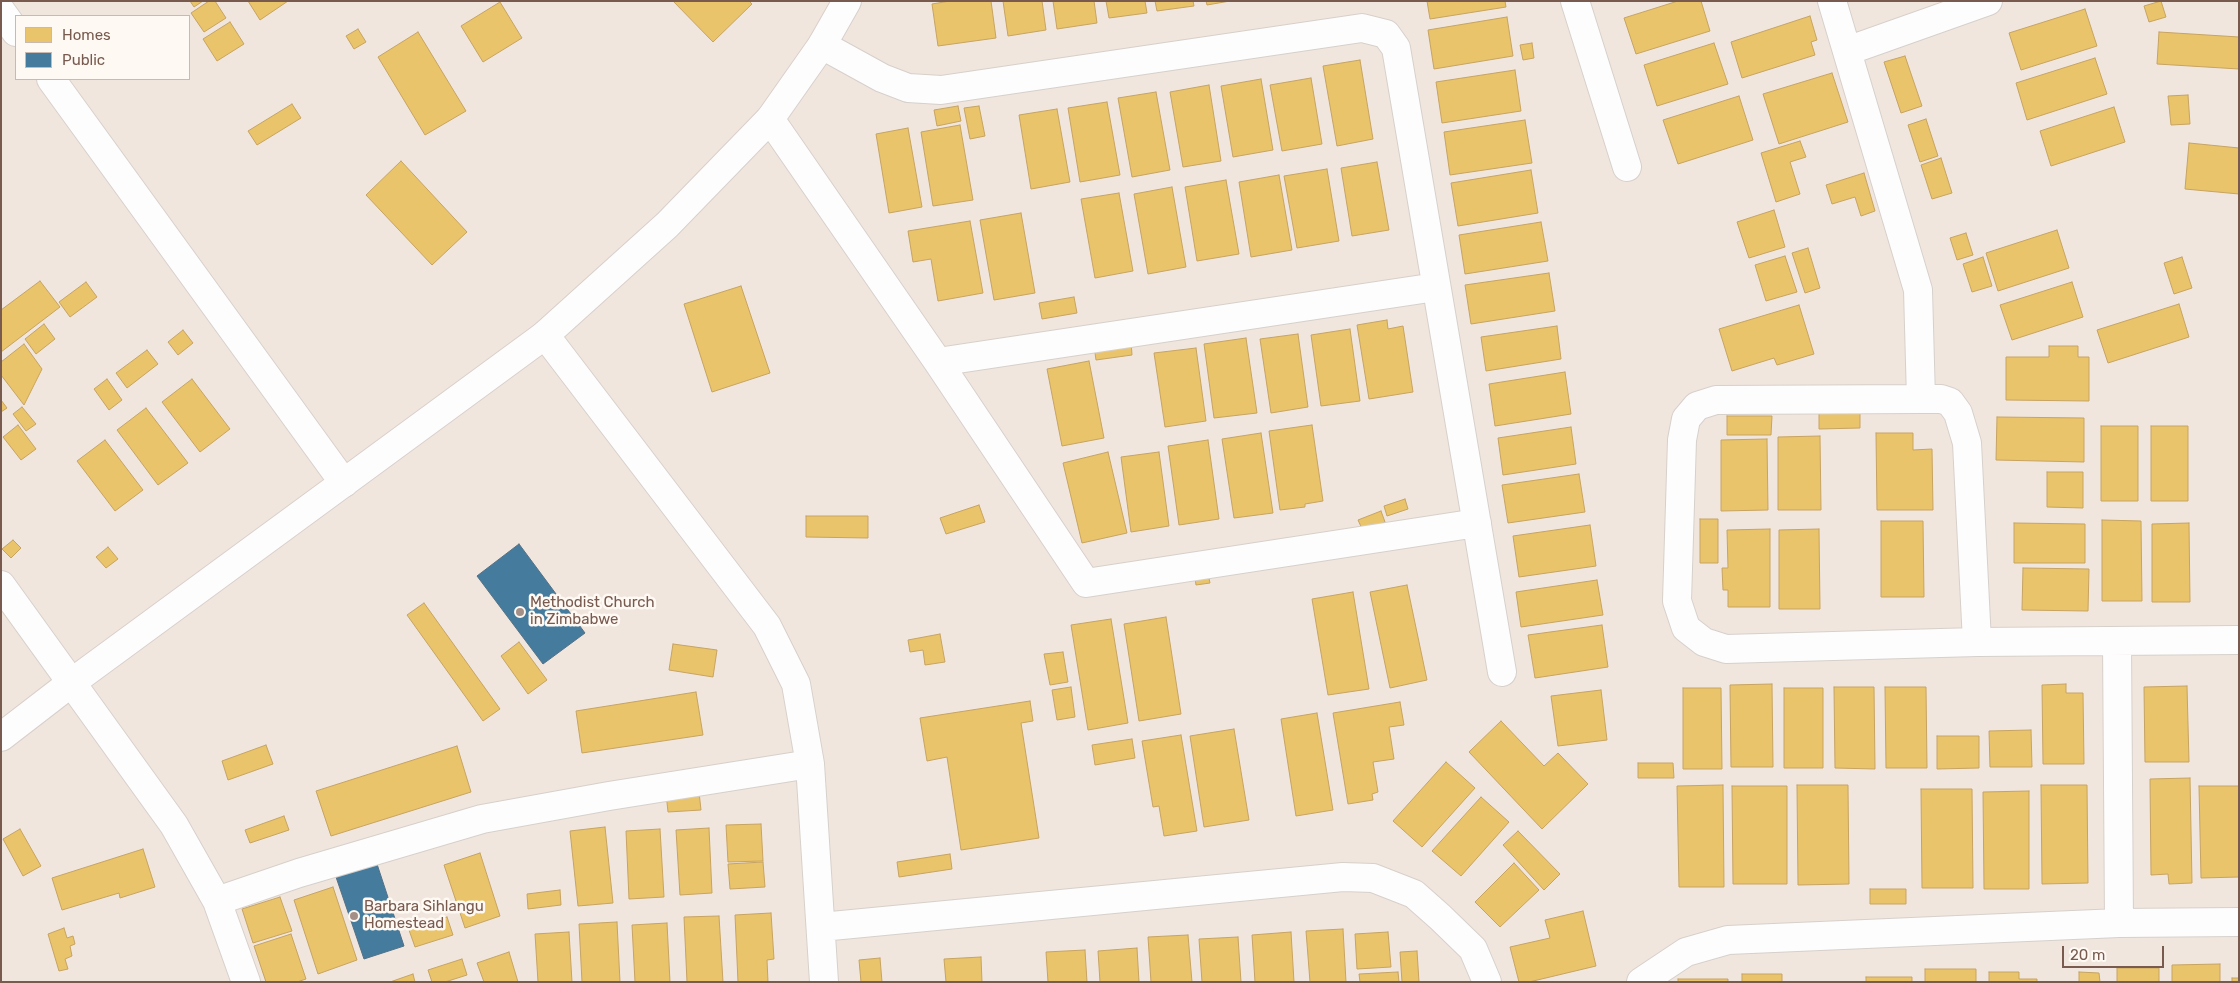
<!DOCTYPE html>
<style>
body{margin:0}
#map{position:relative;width:2240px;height:983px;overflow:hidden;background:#f8f4f0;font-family:Rubik,sans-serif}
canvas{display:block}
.frame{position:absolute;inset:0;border:2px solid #785a4f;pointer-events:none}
.legend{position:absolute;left:15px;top:15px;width:175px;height:65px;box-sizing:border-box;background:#fef9f3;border:1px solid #c8b9b1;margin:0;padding:6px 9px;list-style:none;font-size:15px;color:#785a4f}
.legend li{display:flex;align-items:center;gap:10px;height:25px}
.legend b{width:25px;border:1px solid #c8b9b1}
.scale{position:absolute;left:2062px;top:946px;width:102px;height:22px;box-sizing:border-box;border:2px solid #785a4f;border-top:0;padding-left:6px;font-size:15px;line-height:18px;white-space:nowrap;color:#785a4f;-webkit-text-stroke:4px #fef9f3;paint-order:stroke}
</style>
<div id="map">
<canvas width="2240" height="983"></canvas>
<div class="frame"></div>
<ul class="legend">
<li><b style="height:14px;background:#e9c46a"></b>Homes</li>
<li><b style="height:14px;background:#457b9d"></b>Public</li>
</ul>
<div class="scale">20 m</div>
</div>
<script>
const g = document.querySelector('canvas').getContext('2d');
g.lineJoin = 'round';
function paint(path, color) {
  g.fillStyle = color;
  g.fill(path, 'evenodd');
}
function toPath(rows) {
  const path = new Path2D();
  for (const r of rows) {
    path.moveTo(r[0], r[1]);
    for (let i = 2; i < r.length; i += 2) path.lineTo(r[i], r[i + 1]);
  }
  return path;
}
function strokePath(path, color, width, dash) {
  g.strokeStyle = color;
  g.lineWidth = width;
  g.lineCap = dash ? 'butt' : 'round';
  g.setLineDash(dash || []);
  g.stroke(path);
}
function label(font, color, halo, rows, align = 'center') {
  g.font = font + ' Rubik,sans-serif';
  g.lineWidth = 5;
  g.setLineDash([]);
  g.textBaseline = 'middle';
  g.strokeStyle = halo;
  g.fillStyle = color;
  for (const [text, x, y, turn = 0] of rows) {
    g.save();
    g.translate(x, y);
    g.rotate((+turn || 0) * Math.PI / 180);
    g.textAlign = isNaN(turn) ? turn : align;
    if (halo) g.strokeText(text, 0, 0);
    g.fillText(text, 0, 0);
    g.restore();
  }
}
paint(toPath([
 [1,1,2239,1,2239,982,1,982],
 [16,16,189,16,189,79,16,79]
]), '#f1e6de');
const homes = toPath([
 [190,1,203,1,194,7,190,1],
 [209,1,215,1,226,18,204,32,191,13,209,1],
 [248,1,288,1,260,20,248,1],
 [673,1,749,1,752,4,713,42,673,1],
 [950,1,991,1,996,38,938,46,932,4,950,1],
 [1003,1,1042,1,1046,30,1008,36,1003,1],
 [1053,1,1094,1,1097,23,1057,29,1053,1],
 [1106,1,1145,1,1147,13,1109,18,1106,1],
 [1155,1,1193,1,1194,6,1157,11,1155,1],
 [1206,1,1230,1,1207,5,1206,1],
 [1427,1,1505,1,1506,7,1430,19,1427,1],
 [1678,1,1701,1,1710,31,1636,54,1624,18,1678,1],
 [2161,1,2166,17,2149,22,2144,6,2161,1],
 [500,2,522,38,483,62,461,26,500,2],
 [2085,9,2097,46,2021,70,2009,33,2085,9],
 [1810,16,1817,40,1811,42,1815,55,1742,78,1731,42,1810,16],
 [1507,17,1513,56,1434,69,1428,30,1507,17],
 [230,22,244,44,217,61,203,39,230,22],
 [358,29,366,42,354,49,346,36,358,29],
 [418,32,466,111,425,135,378,57,418,32],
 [2159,32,2239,37,2239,69,2157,64,2159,32],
 [1532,43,1534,58,1523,60,1520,45,1532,43],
 [1714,43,1728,84,1657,106,1644,65,1714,43],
 [1905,56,1922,106,1901,113,1884,62,1905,56],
 [2095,58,2107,94,2027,120,2016,83,2095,58],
 [1360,60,1373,139,1337,146,1323,66,1360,60],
 [1515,70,1521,111,1442,123,1436,82,1515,70],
 [1832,73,1848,122,1779,144,1763,94,1832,73],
 [1311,78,1322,144,1282,151,1270,85,1311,78],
 [1261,79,1273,150,1233,157,1221,86,1261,79],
 [1209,85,1221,161,1183,167,1170,92,1209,85],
 [1156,92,1170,170,1132,177,1118,98,1156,92],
 [2188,95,2190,124,2171,125,2168,96,2188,95],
 [1739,96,1753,140,1678,164,1663,120,1739,96],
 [1107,102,1120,175,1080,182,1068,108,1107,102],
 [292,104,301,118,257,145,248,131,292,104],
 [958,106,961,121,937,126,934,110,958,106],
 [979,106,985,136,970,139,964,108,979,106],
 [2114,107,2125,142,2051,166,2040,131,2114,107],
 [1057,109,1070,182,1031,189,1019,115,1057,109],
 [1926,119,1938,156,1920,162,1908,125,1926,119],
 [1525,120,1532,163,1450,175,1444,132,1525,120],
 [960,125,973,200,933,206,921,132,960,125],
 [908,128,922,207,889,213,876,134,908,128],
 [1800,141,1806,157,1790,162,1800,194,1776,202,1761,153,1800,141],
 [2189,143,2239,148,2239,194,2185,189,2189,143],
 [1941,158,1952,193,1932,199,1921,165,1941,158],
 [401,161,467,232,432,265,366,195,401,161],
 [1377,162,1389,230,1352,236,1341,168,1377,162],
 [1327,169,1339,241,1297,248,1284,176,1327,169],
 [1531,170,1538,213,1458,226,1451,183,1531,170],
 [1864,173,1875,211,1861,216,1855,197,1832,204,1826,185,1864,173],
 [1279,175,1292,250,1251,257,1239,182,1279,175],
 [1226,180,1239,254,1197,261,1185,187,1226,180],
 [1172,187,1186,267,1148,274,1134,194,1172,187],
 [1119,193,1133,271,1095,278,1081,199,1119,193],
 [1774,210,1785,247,1749,258,1737,222,1774,210],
 [1021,213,1035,293,994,300,980,220,1021,213],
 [970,221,983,293,938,301,931,259,913,262,908,231,970,221],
 [1541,222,1548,261,1465,274,1459,235,1541,222],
 [2057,230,2069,268,1998,291,1986,253,2057,230],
 [1966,233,1973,255,1957,260,1950,238,1966,233],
 [1808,248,1820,288,1805,293,1792,253,1808,248],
 [1785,256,1797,292,1766,301,1755,265,1785,256],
 [1983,257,1992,286,1972,292,1963,264,1983,257],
 [2182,257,2192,288,2174,294,2164,263,2182,257],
 [1549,273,1555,311,1471,324,1465,285,1549,273],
 [40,281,60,307,1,352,1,310,40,281],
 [86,282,97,297,70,317,59,302,86,282],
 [2072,282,2083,317,2012,340,2000,305,2072,282],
 [741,286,770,373,712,392,684,304,741,286],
 [1074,297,1077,313,1042,319,1039,303,1074,297],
 [2179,304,2189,337,2108,363,2097,330,2179,304],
 [1799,305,1814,354,1777,365,1774,358,1732,371,1719,329,1799,305],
 [1387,320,1388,329,1403,326,1413,392,1369,399,1357,325,1387,320],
 [44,324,55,339,36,354,25,339,44,324],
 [1557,326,1561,359,1486,371,1481,337,1557,326],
 [1350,329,1360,401,1321,406,1311,335,1350,329],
 [183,330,193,343,178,355,168,342,183,330],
 [1298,334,1308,407,1271,413,1260,339,1298,334],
 [1246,338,1257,413,1214,418,1204,344,1246,338],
 [1131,341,1132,355,1096,360,1094,346,1131,341],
 [24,344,42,369,24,405,1,375,1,362,24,344],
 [2049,346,2078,346,2078,357,2089,357,2089,401,2006,400,2006,357,2049,357,2049,346],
 [1196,348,1206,421,1165,427,1154,353,1196,348],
 [147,350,158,364,127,388,116,373,147,350],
 [1089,361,1104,438,1062,446,1047,369,1089,361],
 [1565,372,1571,414,1495,426,1489,384,1565,372],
 [107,379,122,400,109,410,94,389,107,379],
 [192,379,230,429,200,452,162,402,192,379],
 [1,400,7,408,1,412,1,400],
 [22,407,36,424,26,431,13,414,22,407],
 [146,408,188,463,158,485,117,430,146,408],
 [1819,410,1860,410,1860,428,1819,429,1819,410],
 [1727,416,1772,416,1771,435,1727,435,1727,416],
 [1997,417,2084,418,2084,462,1996,460,1997,417],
 [18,425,36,449,21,460,3,437,18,425],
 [1312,425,1323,501,1305,504,1305,507,1280,510,1269,431,1312,425],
 [2101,426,2138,426,2138,501,2101,501,2101,426],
 [2151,426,2188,426,2188,501,2151,501,2151,426],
 [1571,427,1576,464,1503,475,1498,438,1571,427],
 [1261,433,1273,513,1234,518,1222,439,1261,433],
 [1876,433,1913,433,1913,450,1932,449,1933,510,1877,510,1876,433],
 [1820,436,1821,510,1778,510,1778,437,1820,436],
 [1767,439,1768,510,1721,511,1721,440,1767,439],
 [105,440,143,490,115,511,77,461,105,440],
 [1208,440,1219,519,1179,525,1168,446,1208,440],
 [1108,452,1127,533,1082,543,1063,463,1108,452],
 [1159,452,1169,526,1131,532,1121,457,1159,452],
 [2047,472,2083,472,2083,508,2047,507,2047,472],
 [1579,474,1585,512,1508,523,1502,485,1579,474],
 [1405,499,1408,509,1387,516,1384,506,1405,499],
 [979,505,985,522,946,534,940,518,979,505],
 [1381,511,1385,522,1363,531,1358,520,1381,511],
 [806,516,868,516,868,538,806,537,806,516],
 [1700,519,1718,519,1718,563,1700,563,1700,519],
 [2102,520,2141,521,2142,601,2102,601,2102,520],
 [1881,521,1923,521,1924,597,1881,597,1881,521],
 [2014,523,2085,524,2085,563,2014,563,2014,523],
 [2189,523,2190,602,2152,602,2152,524,2189,523],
 [1590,525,1596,566,1519,577,1513,536,1590,525],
 [1770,529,1770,607,1728,607,1728,590,1723,590,1722,568,1728,568,1727,530,1770,529],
 [1819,529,1820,609,1779,609,1779,530,1819,529],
 [13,540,21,548,11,558,2,549,13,540],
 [108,547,118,559,106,568,96,557,108,547],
 [2023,568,2089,569,2088,611,2022,610,2023,568],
 [1207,569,1210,583,1196,585,1194,571,1207,569],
 [1597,580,1603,615,1521,627,1516,592,1597,580],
 [1407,585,1427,680,1390,688,1370,592,1407,585],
 [1353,592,1369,689,1328,695,1312,599,1353,592],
 [424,603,500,709,483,721,407,615,424,603],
 [1166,617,1181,714,1139,721,1124,624,1166,617],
 [1111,619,1128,723,1088,730,1071,625,1111,619],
 [1602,625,1608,667,1535,678,1528,635,1602,625],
 [940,634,945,662,925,665,923,650,910,652,908,640,940,634],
 [519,642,547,680,528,694,501,656,519,642],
 [673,644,717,650,713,677,669,670,673,644],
 [1063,652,1068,682,1050,685,1044,654,1063,652],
 [1772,684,1773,767,1731,767,1730,685,1772,684],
 [2066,684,2066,693,2083,693,2084,764,2043,764,2042,685,2066,684],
 [2187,686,2189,762,2145,762,2144,687,2187,686],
 [1071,687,1075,717,1057,720,1052,690,1071,687],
 [1834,687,1874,687,1875,769,1835,768,1834,687],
 [1885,687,1926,687,1927,768,1886,768,1885,687],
 [1683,688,1721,688,1722,769,1683,769,1683,688],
 [1784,688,1823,688,1823,768,1784,768,1784,688],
 [1601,690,1607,740,1558,746,1551,696,1601,690],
 [696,692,703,735,582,753,576,711,696,692],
 [1030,701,1033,721,1021,723,1039,838,961,850,947,757,927,761,920,718,1030,701],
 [1400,702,1404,725,1389,727,1394,759,1373,762,1378,792,1372,794,1373,800,1348,804,1333,713,1400,702],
 [1317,713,1333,810,1296,816,1281,719,1317,713],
 [1501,721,1544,766,1558,753,1588,784,1542,829,1469,752,1501,721],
 [1234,729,1249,820,1204,827,1190,736,1234,729],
 [2031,730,2032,767,1990,767,1989,731,2031,730],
 [1181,735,1197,831,1164,836,1159,806,1153,807,1142,741,1181,735],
 [1937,736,1979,736,1979,768,1937,769,1937,736],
 [1132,739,1135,758,1095,765,1092,745,1132,739],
 [266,745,273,764,228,780,222,761,266,745],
 [457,746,471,792,331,836,316,791,457,746],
 [1446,762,1475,788,1422,847,1393,821,1446,762],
 [1638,763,1673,763,1674,778,1638,778,1638,763],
 [2190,778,2192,883,2169,884,2168,874,2151,875,2150,779,2190,778],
 [1723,785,1724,887,1679,887,1677,786,1723,785],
 [1797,785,1848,785,1849,884,1798,885,1797,785],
 [2041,785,2087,785,2088,883,2042,884,2041,785],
 [1732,786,1787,786,1787,884,1733,884,1732,786],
 [2199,786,2239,786,2239,877,2201,878,2199,786],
 [1921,789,1972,789,1973,888,1922,888,1921,789],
 [2029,791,2029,889,1984,889,1983,792,2029,791],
 [699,792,701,810,668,812,666,793,699,792],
 [1481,797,1509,822,1461,876,1432,851,1481,797],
 [284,816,289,830,250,843,245,830,284,816],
 [761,824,763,861,728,862,726,825,761,824],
 [605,827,613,903,578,906,570,831,605,827],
 [709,828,712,893,680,895,676,830,709,828],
 [20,829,41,866,23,876,3,839,20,829],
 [660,829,664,897,629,899,626,831,660,829],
 [1518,831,1560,874,1544,890,1503,845,1518,831],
 [143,849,155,887,120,898,119,893,62,910,52,878,143,849],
 [480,853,500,916,465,928,444,865,480,853],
 [950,854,952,869,899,877,897,862,950,854],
 [763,862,765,887,730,889,728,864,763,862],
 [1514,863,1539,890,1500,927,1475,902,1514,863],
 [333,887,357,960,318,974,294,900,333,887],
 [1870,889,1906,889,1906,904,1870,904,1870,889],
 [560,890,561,905,528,909,527,894,560,890],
 [280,897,292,931,253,943,242,909,280,897],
 [1583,911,1596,966,1529,982,1519,982,1510,947,1550,938,1545,920,1583,911],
 [771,913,774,959,767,960,768,982,738,982,735,915,771,913],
 [719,916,723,982,687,982,684,917,719,916],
 [447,917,453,935,415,947,409,930,447,917],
 [617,922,620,982,582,982,579,924,617,922],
 [667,923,670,982,635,982,632,925,667,923],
 [64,928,67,938,73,936,75,944,70,946,72,956,65,959,68,969,59,971,48,934,64,928],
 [1343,929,1346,982,1310,982,1306,931,1343,929],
 [569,932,572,982,538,982,535,934,569,932],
 [1291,932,1294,982,1255,982,1252,935,1291,932],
 [1388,932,1391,967,1357,969,1355,934,1388,932],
 [291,934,306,979,297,982,266,982,254,946,291,934],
 [1188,935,1192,982,1151,982,1148,937,1188,935],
 [1238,937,1241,982,1202,982,1199,939,1238,937],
 [1137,948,1139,982,1100,982,1098,951,1137,948],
 [1085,950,1087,982,1048,982,1046,952,1085,950],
 [1417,951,1419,982,1402,982,1400,952,1417,951],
 [509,952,518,982,484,982,477,963,509,952],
 [981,957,982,982,946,982,944,959,981,957],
 [880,958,882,982,861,982,859,960,880,958],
 [462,959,467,975,445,982,432,982,428,970,462,959],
 [2220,964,2220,982,2172,982,2172,965,2220,964],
 [2117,968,2159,968,2159,982,2117,982,2117,968],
 [1925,969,1976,969,1976,982,1925,982,1925,969],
 [1398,972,1399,982,1360,982,1359,974,1398,972],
 [1989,972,2019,972,2019,979,2037,979,2037,982,1989,982,1989,972],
 [2079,972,2099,973,2100,982,2069,982,2079,982,2079,972],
 [413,974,415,982,390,982,413,974],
 [1742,974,1782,974,1782,982,1742,982,1742,974],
 [1866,977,1912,977,1912,982,1866,982,1866,977],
 [2232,978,2239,978,2239,982,2232,982,2232,978],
 [1678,979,1728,979,1728,982,1678,982,1678,979]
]);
paint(homes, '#e9c46a');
strokePath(homes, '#c7a462', 1);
const public = toPath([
 [519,544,585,633,543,664,477,576,519,544],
 [377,864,404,946,364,959,336,877,377,864]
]);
paint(public, '#457b9d');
strokePath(public, '#547186', 1);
const street = toPath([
 [1575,1,1627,167],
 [1832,1,1918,290,1921,399],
 [1,11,16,32],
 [822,45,882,78,908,88,941,90,1362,28,1386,34,1396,48,1502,672],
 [1847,51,1988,1],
 [51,79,344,483],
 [770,119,938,362,1086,583,1477,523],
 [545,335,767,626,796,684,810,764,824,982],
 [938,362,1436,287],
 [1,585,174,825,217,901,246,982],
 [2117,641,2119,923],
 [1977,642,1967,443,1958,413,1950,402,1941,399,1921,399,1716,400,1697,406,1686,419,1682,440,1677,601,1686,628,1704,642,1726,649,1977,642,2239,640],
 [217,901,299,873,482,819,609,796,810,764],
 [821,927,1343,877,1373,878,1414,894,1440,917,1473,949,1487,982],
 [1641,982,1686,952,1728,940,2119,923,2239,922]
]);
const secondary = toPath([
 [1,737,71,683,545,335,667,225,770,119,822,45,847,1]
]);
strokePath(street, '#d6d0cb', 30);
strokePath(secondary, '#d8d0cb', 30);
strokePath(street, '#fefdfd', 28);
strokePath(secondary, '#fefdfd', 28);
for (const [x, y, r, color] of [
 [520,612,5,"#a59087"],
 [354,916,5,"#a59087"]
]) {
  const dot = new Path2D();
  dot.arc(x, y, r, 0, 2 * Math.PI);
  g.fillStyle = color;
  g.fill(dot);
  strokePath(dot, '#fef9f3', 2);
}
label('15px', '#785a4f', '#fef9f3', [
 ["Methodist Church",530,603],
 ["in Zimbabwe",530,620],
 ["Barbara Sihlangu",364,907],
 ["Homestead",364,924]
], 'left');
</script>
